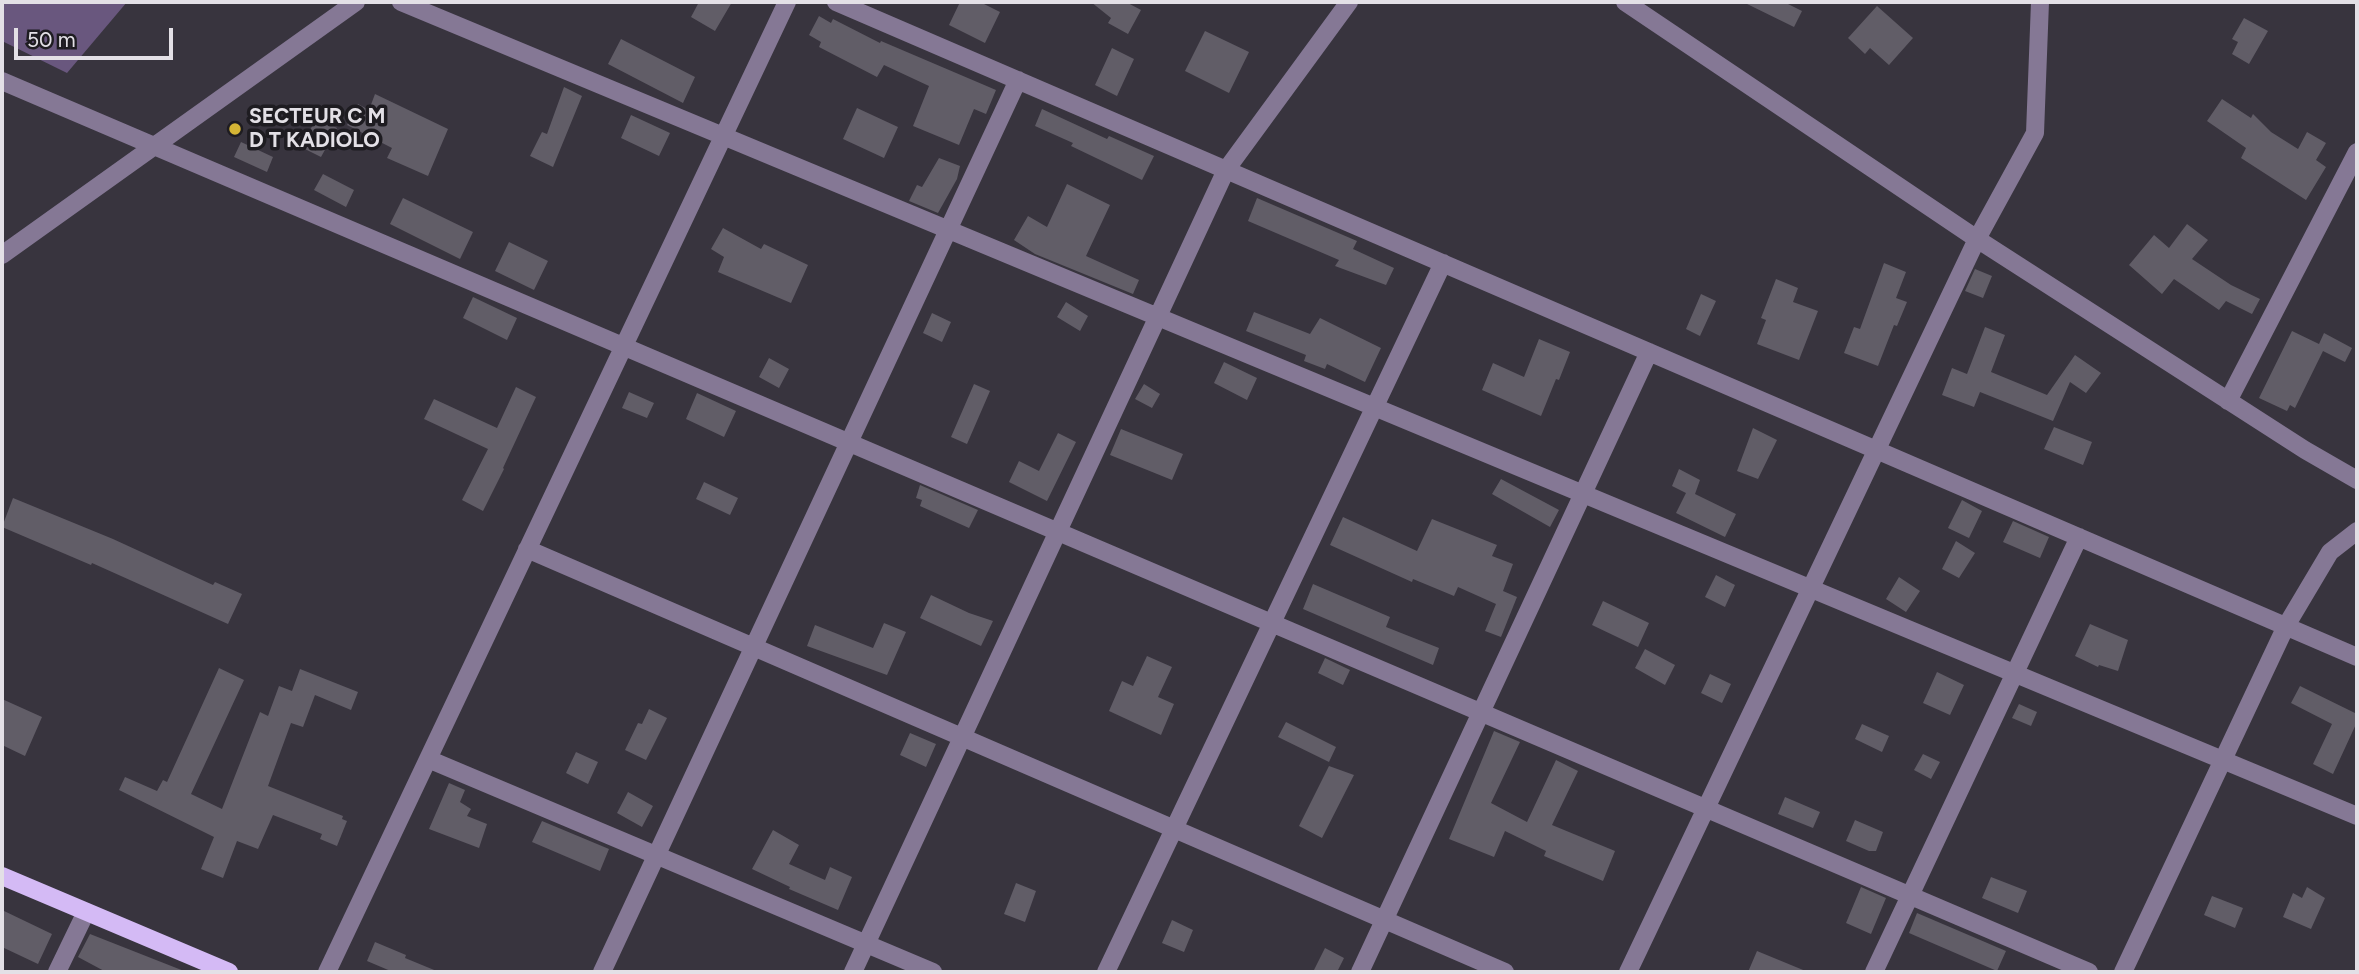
<!DOCTYPE html>
<style>
body{margin:0}
#map{position:relative;width:2359px;height:974px;overflow:hidden;background:#38343e;font-family:Figtree,sans-serif}
canvas{display:block}
.frame{position:absolute;inset:0;border:4px solid #e3e0e6;pointer-events:none}
.scale{position:absolute;left:14px;top:28px;width:159px;height:32px;box-sizing:border-box;border:4px solid #e3e0e6;border-top:0;padding-left:9px;font-size:21px;line-height:24px;white-space:nowrap;color:#e3e0e6;-webkit-text-stroke:5px #1e1c21;paint-order:stroke}
</style>
<div id="map">
<canvas width="2359" height="974"></canvas>
<div class="frame"></div>
<div class="scale">50 m</div>
</div>
<script>
const g = document.querySelector('canvas').getContext('2d');
g.lineJoin = 'round';
function paint(path, color) {
  g.fillStyle = color;
  g.fill(path, 'evenodd');
}
function toPath(rows) {
  const path = new Path2D();
  for (const r of rows) {
    path.moveTo(r[0], r[1]);
    for (let i = 2; i < r.length; i += 2) path.lineTo(r[i], r[i + 1]);
  }
  return path;
}
function strokePath(path, color, width, dash) {
  g.strokeStyle = color;
  g.lineWidth = width;
  g.lineCap = dash ? 'butt' : 'round';
  g.setLineDash(dash || []);
  g.stroke(path);
}
function label(font, color, halo, rows, align = 'center') {
  g.font = font + ' Figtree,sans-serif';
  g.lineWidth = 7;
  g.setLineDash([]);
  g.textBaseline = 'middle';
  g.strokeStyle = halo;
  g.fillStyle = color;
  for (const [text, x, y, turn = 0] of rows) {
    g.save();
    g.translate(x, y);
    g.rotate((+turn || 0) * Math.PI / 180);
    g.textAlign = isNaN(turn) ? turn : align;
    if (halo) g.strokeText(text, 0, 0);
    g.fillText(text, 0, 0);
    g.restore();
  }
}
paint(toPath([
 [2,2,127,2,67,73,2,41]
]), '#69577e');
paint(toPath([
 [699,2,732,2,715,31,691,17],
 [960,2,980,2,1000,12,985,43,949,25],
 [1091,2,1126,2,1141,10,1128,34,1108,23,1111,18],
 [1743,2,1784,2,1802,11,1794,27],
 [1877,6,1913,38,1889,65,1870,48,1865,54,1848,38],
 [819,16,831,23,833,19,880,43,881,41,996,90,986,114,974,109,959,145,913,126,929,86,884,65,877,77,819,47,821,42,809,35],
 [2244,18,2268,31,2249,64,2232,54,2238,42,2232,39],
 [1205,31,1249,52,1229,93,1185,71],
 [621,39,695,77,683,103,608,64],
 [1112,48,1134,59,1117,96,1095,85],
 [564,87,582,96,553,167,530,156,542,132,547,134],
 [375,94,448,129,428,176,387,158,392,148,347,125,358,104,369,110],
 [2222,99,2251,118,2253,114,2271,132,2298,149,2307,132,2326,143,2316,160,2326,167,2306,200,2241,158,2246,148,2207,121],
 [857,108,898,127,884,158,843,139],
 [1042,109,1107,139,1109,136,1154,156,1142,180,1071,146,1073,143,1035,126],
 [631,115,670,133,659,156,621,138],
 [317,117,337,128,321,157,301,147],
 [241,142,273,157,267,172,234,157],
 [939,158,960,166,957,179,938,213,909,201,917,185,922,187],
 [323,174,354,190,346,207,314,190],
 [1067,184,1110,205,1086,256,1139,280,1133,294,1035,254,1014,240,1028,216,1047,227],
 [403,198,473,232,460,259,390,224],
 [1257,198,1357,241,1353,249,1394,268,1386,285,1335,266,1339,260,1248,221],
 [2187,224,2208,240,2192,259,2231,285,2260,299,2252,314,2226,301,2219,310,2174,279,2162,294,2129,265,2154,235,2169,248],
 [723,228,761,249,764,244,808,265,791,303,718,272,724,257,711,249],
 [509,242,548,261,534,290,495,271],
 [1884,263,1906,272,1896,298,1907,302,1897,326,1894,325,1878,366,1844,353,1854,327,1860,329],
 [1975,269,1992,276,1983,298,1965,291],
 [1776,279,1798,288,1793,302,1818,311,1799,360,1757,344,1766,320,1761,318],
 [1701,294,1716,301,1700,336,1686,329],
 [473,297,517,318,507,340,463,318],
 [1066,302,1088,316,1080,331,1057,317],
 [1254,312,1310,334,1320,318,1381,348,1365,382,1327,364,1325,369,1304,361,1306,355,1246,331],
 [932,313,951,322,942,342,923,333],
 [1985,327,2005,335,1991,372,2047,395,2075,355,2101,373,2086,393,2070,382,2053,421,1980,392,1974,407,1942,395,1952,368,1967,374],
 [2292,331,2319,344,2324,333,2352,348,2345,362,2323,351,2295,408,2290,405,2287,411,2259,398],
 [1539,339,1570,352,1559,380,1556,379,1541,416,1482,390,1493,363,1524,377],
 [769,358,789,369,779,388,759,377],
 [1224,362,1257,378,1247,400,1214,383],
 [974,384,990,391,967,444,951,437],
 [1144,384,1160,394,1152,408,1135,399],
 [516,387,536,397,503,468,504,469,483,511,462,500,488,449,424,419,434,399,497,428],
 [629,392,654,403,647,418,622,408],
 [697,393,736,411,724,437,686,419],
 [2054,427,2092,442,2083,465,2044,449],
 [1753,428,1777,440,1758,479,1737,471],
 [1121,429,1183,454,1172,480,1110,455],
 [1058,433,1076,442,1047,501,1009,482,1019,461,1039,471],
 [1679,469,1700,480,1695,494,1736,514,1725,537,1676,513,1686,493,1672,486],
 [1501,479,1559,510,1550,527,1492,494],
 [704,482,738,498,730,515,696,499],
 [920,485,978,510,969,528,920,506,922,500,916,498],
 [13,498,113,539,213,585,215,582,242,594,228,624,92,563,91,565,2,527],
 [1962,500,1982,511,1969,538,1948,528],
 [1343,517,1417,551,1432,519,1497,545,1492,556,1513,564,1503,591,1517,597,1501,637,1485,631,1496,604,1458,587,1454,596,1413,579,1412,582,1330,545],
 [2013,521,2049,537,2040,558,2003,542],
 [1956,541,1975,553,1959,578,1942,569],
 [1716,575,1735,585,1725,607,1705,597],
 [1899,577,1920,591,1906,612,1886,599],
 [1313,584,1390,617,1386,627,1439,648,1433,665,1303,609],
 [931,595,969,613,993,621,981,646,920,618],
 [1603,601,1649,623,1638,647,1592,625],
 [884,623,906,632,887,675,807,646,815,625,873,648],
 [2090,624,2128,640,2118,671,2099,665,2098,667,2075,656],
 [1645,649,1675,665,1665,685,1635,668],
 [1147,656,1172,667,1158,697,1174,704,1161,735,1109,711,1122,681,1133,686],
 [1325,658,1350,670,1343,685,1318,673],
 [219,668,244,680,191,794,222,809,260,712,268,716,279,686,292,691,300,669,358,692,351,710,315,695,303,727,291,723,268,786,343,816,342,819,347,821,337,846,320,839,322,834,273,815,258,849,237,841,223,878,201,869,214,837,119,790,125,777,157,791,163,780,167,782],
 [1937,672,1964,685,1950,715,1923,703],
 [1710,674,1731,684,1722,703,1701,693],
 [2300,686,2357,714,2357,722,2333,774,2313,764,2332,724,2291,703],
 [2,699,42,717,25,756,2,745],
 [2019,704,2037,712,2031,726,2012,718],
 [649,709,667,718,646,760,625,750,638,723,642,724],
 [1286,722,1336,747,1329,762,1278,737],
 [1862,724,1889,736,1882,752,1855,739],
 [1494,731,1520,742,1491,803,1527,822,1556,760,1578,771,1552,825,1615,851,1603,881,1544,856,1546,851,1505,831,1494,857,1449,839],
 [910,733,936,744,926,767,900,755],
 [576,752,598,762,588,784,566,773],
 [1923,754,1940,762,1931,779,1914,770],
 [1329,766,1354,775,1322,838,1299,826],
 [449,783,465,790,460,802,471,809,467,816,487,824,479,848,429,829],
 [628,792,653,806,642,827,617,813],
 [1785,797,1820,812,1813,828,1778,814],
 [1855,820,1883,832,1876,851,1869,851,1846,841],
 [542,821,609,849,600,871,532,842],
 [773,830,799,845,789,864,825,880,830,867,852,877,838,910,789,889,790,887,752,869],
 [1991,877,2027,891,2018,913,1982,898],
 [1016,883,1036,891,1025,922,1004,914],
 [1861,887,1886,898,1871,934,1846,923],
 [2307,887,2325,898,2311,929,2283,917,2293,893,2302,898],
 [2212,896,2243,908,2235,928,2204,915],
 [2,910,52,934,38,964,2,947],
 [1917,913,2006,951,1997,971,1909,933],
 [1172,920,1193,930,1184,952,1162,943],
 [90,934,184,971,184,972,106,972,78,957],
 [375,942,406,955,405,958,439,972,393,972,367,961],
 [1325,948,1344,958,1337,972,1313,972],
 [1757,951,1808,972,1748,972]
]), '#615d67');
strokePath(toPath([
 [401,2,2357,816],
 [836,2,2357,657],
 [1625,2,1977,239,2305,450,2357,480],
 [2,81,2089,972],
 [2,255,356,2],
 [2228,401,2357,152],
 [527,549,1505,972],
 [428,759,933,972],
 [57,972,86,912],
 [327,972,787,2],
 [602,972,1018,80],
 [853,972,1226,170,1349,2],
 [1106,972,1443,263],
 [1360,972,1649,352],
 [1628,972,1977,239,2035,133,2040,2],
 [1874,972,2079,537],
 [2123,972,2286,626,2330,552,2357,531]
]), '#857895', 18);
strokePath(toPath([
 [2,876,229,972]
]), '#d4baf5', 18);
for (const [x, y, r, color] of [
 [235,129,7,"#d5b535"]
]) {
  const dot = new Path2D();
  dot.arc(x, y, r, 0, 2 * Math.PI);
  g.fillStyle = color;
  g.fill(dot);
  strokePath(dot, '#1e1c21', 2.5);
}
label('bold 21px', '#e3e0e6', '#1e1c21', [
 ["SECTEUR C M",249,117],
 ["D T KADIOLO",249,141]
], 'left');
</script>
